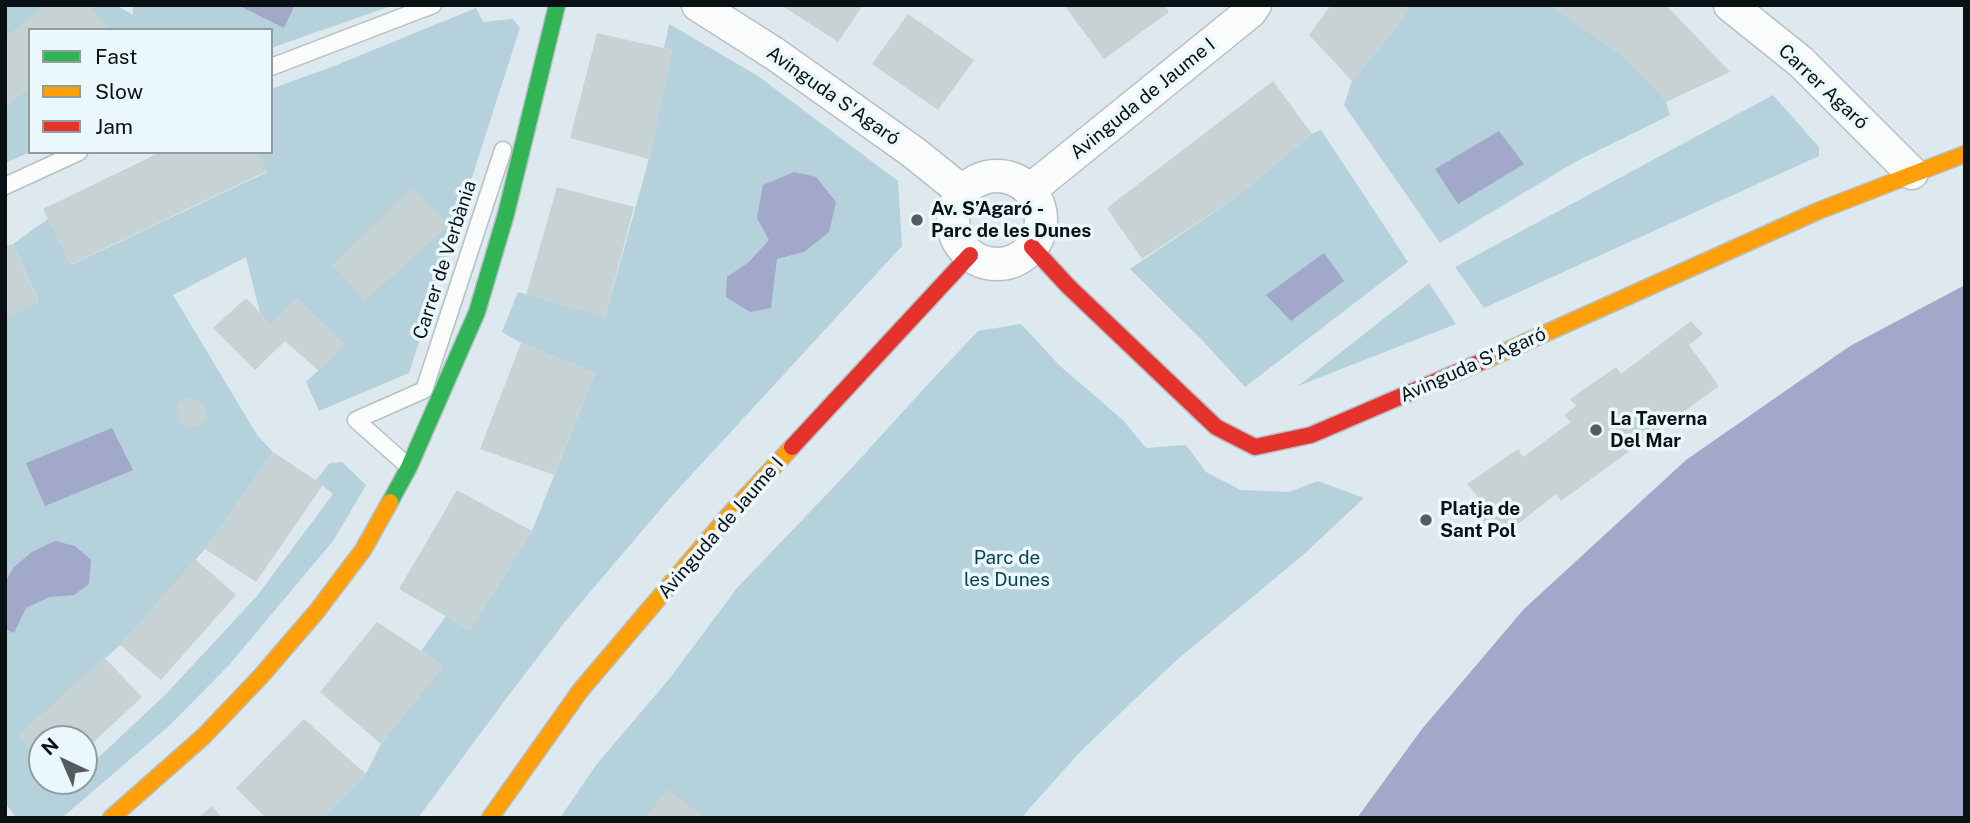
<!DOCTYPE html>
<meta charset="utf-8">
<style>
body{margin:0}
#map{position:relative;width:1970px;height:823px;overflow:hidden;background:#dde9ee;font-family:"Public Sans",sans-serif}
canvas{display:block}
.frame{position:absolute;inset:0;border:7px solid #091114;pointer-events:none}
.legend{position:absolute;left:28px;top:28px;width:245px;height:126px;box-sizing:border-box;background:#eaf8fd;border:2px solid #909ca0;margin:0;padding:9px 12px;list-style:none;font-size:21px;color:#091114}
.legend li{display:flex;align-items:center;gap:14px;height:35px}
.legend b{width:35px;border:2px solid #909ca0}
.north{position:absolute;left:28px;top:725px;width:70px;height:70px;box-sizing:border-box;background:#eaf8fd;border:2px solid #909ca0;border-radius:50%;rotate:316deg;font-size:19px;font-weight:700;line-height:28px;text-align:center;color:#091114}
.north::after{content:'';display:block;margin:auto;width:24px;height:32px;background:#535d60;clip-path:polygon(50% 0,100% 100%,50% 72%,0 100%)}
</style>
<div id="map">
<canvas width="1970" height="823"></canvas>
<div class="frame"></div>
<ul class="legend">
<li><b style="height:9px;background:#30b455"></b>Fast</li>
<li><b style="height:9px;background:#ff9f0a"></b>Slow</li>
<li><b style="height:9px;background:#e5322d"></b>Jam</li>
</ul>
<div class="north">N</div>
</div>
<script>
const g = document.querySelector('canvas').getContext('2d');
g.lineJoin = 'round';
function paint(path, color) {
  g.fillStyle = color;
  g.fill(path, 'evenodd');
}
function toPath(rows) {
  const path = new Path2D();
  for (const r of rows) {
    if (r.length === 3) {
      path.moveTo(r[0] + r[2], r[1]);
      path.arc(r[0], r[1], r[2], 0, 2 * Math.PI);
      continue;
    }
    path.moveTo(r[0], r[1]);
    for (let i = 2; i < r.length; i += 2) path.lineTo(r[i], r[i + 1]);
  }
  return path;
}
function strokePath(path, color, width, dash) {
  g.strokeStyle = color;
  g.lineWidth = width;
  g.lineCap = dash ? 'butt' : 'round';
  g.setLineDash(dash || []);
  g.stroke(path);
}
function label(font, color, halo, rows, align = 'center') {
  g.font = font + ' "Public Sans",sans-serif';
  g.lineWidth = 7;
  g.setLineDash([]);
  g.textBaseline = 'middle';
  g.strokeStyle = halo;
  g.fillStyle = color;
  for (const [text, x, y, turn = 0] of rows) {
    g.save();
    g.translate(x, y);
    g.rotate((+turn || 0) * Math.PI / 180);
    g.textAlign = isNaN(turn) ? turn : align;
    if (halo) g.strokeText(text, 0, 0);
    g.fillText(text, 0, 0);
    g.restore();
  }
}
paint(toPath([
 [5,5,116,5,133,15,133,5,394,5,271,48,271,30,30,30,30,152,5,163],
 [1409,5,1550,5,1620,54,1656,90,1666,102,1670,115,1575,162,1440,243,1344,105,1352,81,1397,27],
 [476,8,483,22,513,19,520,28,409,373,319,411,306,382,345,345,297,299,271,325,260,313,246,257,173,295,257,435,273,452,205,549,120,645,19,735,42,760,42,781,63,781,68,786,74,781,84,781,84,771,166,694,257,596,333,494,316,480,330,463,342,462,366,485,333,541,229,665,171,724,62,818,17,818,5,803,5,318,39,302,13,244,48,219,71,265,267,172,258,152,271,152,271,89,334,66],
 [669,24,758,76,898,181,902,246,670,498,568,618,508,696,418,818,322,818,366,774,381,744,443,666,421,651,446,616,470,630,532,531,595,373,521,343,502,332,518,292,605,317,649,159,672,50,664,48],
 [1773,95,1819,147,1819,156,1484,308,1455,267],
 [1321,130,1408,262,1245,387,1203,341,1130,269,1235,198,1312,134],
 [1429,283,1456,324,1298,386],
 [1021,324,1060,366,1124,421,1146,448,1186,445,1206,472,1241,490,1289,492,1318,481,1364,498,1303,555,1178,659,1134,700,1079,753,1021,818,560,818,596,765,670,678,737,588,849,471,929,383,978,331]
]), '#b4d1dc');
paint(toPath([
 [238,5,291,5,294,7,284,28],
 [1499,131,1524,164,1458,204,1435,169],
 [794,172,816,177,836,202,829,232,804,252,777,259,771,308,750,312,726,297,727,277,749,262,769,240,757,218,763,185],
 [1324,253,1344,281,1291,321,1266,295],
 [1965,285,1965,818,1357,818,1422,729,1524,609,1686,460,1850,346],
 [112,428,133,470,45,506,26,463],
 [55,541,75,546,91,560,89,584,74,595,49,597,26,608,14,633,5,629,5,582,14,567,32,552]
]), '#a1a8ca');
paint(toPath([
 [46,5,90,5,108,28,105,30,30,30,30,88,5,108,5,37],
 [781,5,863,5,838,42],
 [1064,5,1164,5,1169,12,1104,59],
 [1331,5,1409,5,1397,27,1352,81,1309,35],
 [1550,5,1666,5,1730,72,1666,102,1620,54],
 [908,14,974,60,938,110,872,64],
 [597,33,672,50,649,159,570,138],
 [1273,81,1312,134,1235,198,1142,259,1107,208],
 [161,152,258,152,267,171,70,265,43,209],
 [413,187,449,225,365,301,332,265],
 [557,187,634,207,605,317,526,295],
 [13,244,39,303,5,318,5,247],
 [246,298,271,325,297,299,345,345,319,371,285,341,255,370,213,328],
 [1691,321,1703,334,1689,345,1719,386,1561,501,1556,494,1499,539,1475,512,1485,505,1467,484,1518,449,1523,457,1571,422,1564,415,1576,406,1570,399,1616,367,1621,374],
 [521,343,595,373,554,475,480,449],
 [187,398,197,399,205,407,207,418,203,424,189,428,181,425,176,410,178,402],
 [273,452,323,485,256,582,205,549],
 [457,490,532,531,470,630,399,589],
 [195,559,236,595,161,680,120,645],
 [377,622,444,666,381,744,320,692],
 [104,657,142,697,84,751,84,739,42,739,42,760,19,735],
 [304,719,366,774,322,818,266,818,236,788],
 [667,789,705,818,645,818],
 [212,806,222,818,198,818]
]), '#c7d2d4');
const lane = toPath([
 [271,67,433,5],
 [5,186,79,152],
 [409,467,356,420,424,390,503,150]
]);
const street = toPath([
 [698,5,775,54,913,152,964,193],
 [1730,5,1801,62,1912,173],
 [997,220,44],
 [1030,190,1250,12,1255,5]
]);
const fast = toPath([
 [390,502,409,467,477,312,506,214,557,5]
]);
const slow = toPath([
 [1488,359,1818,211,1965,154],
 [111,818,204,736,262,675,317,611,363,550,390,502],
 [490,818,580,691,729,515,792,447]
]);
const jam = toPath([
 [1032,247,1068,286,1216,427,1255,447,1311,435,1488,359],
 [792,447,970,255]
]);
strokePath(lane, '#b6c0c4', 19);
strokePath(street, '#b6c0c4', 35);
strokePath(fast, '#b6c0c4', 19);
strokePath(slow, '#b6c0c4', 19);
strokePath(jam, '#b6c0c4', 19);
strokePath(lane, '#fafcfc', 16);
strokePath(street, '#fafcfc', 32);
strokePath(fast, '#30b455', 16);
strokePath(slow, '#ff9f0a', 16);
strokePath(jam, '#e5322d', 16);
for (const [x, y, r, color] of [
 [917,220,7,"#535d60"],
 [1596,430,7,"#535d60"],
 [1426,520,7,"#535d60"]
]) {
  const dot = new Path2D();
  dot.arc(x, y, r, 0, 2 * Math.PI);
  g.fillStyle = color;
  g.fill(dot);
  strokePath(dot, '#eaf8fd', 2.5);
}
label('19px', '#091114', '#eaf8fd', [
 ["Carrer Agaró",1823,87,43],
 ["Avinguda S'Agaró",833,96,35],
 ["Avinguda de Jaume I",1143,99,-39],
 ["Carrer de Verbània",445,260,-72],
 ["Avinguda S'Agaró",1473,365,-24],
 ["Avinguda de Jaume I",721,528,-49]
]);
label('bold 19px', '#091114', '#eaf8fd', [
 ["Av. S’Agaró -",931,209],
 ["Parc de les Dunes",931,231],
 ["La Taverna",1610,419],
 ["Del Mar",1610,441],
 ["Platja de",1440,509],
 ["Sant Pol",1440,531]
], 'left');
label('19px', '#094151', '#eaf8fd', [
 ["Parc de",1007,558],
 ["les Dunes",1007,580]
]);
</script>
